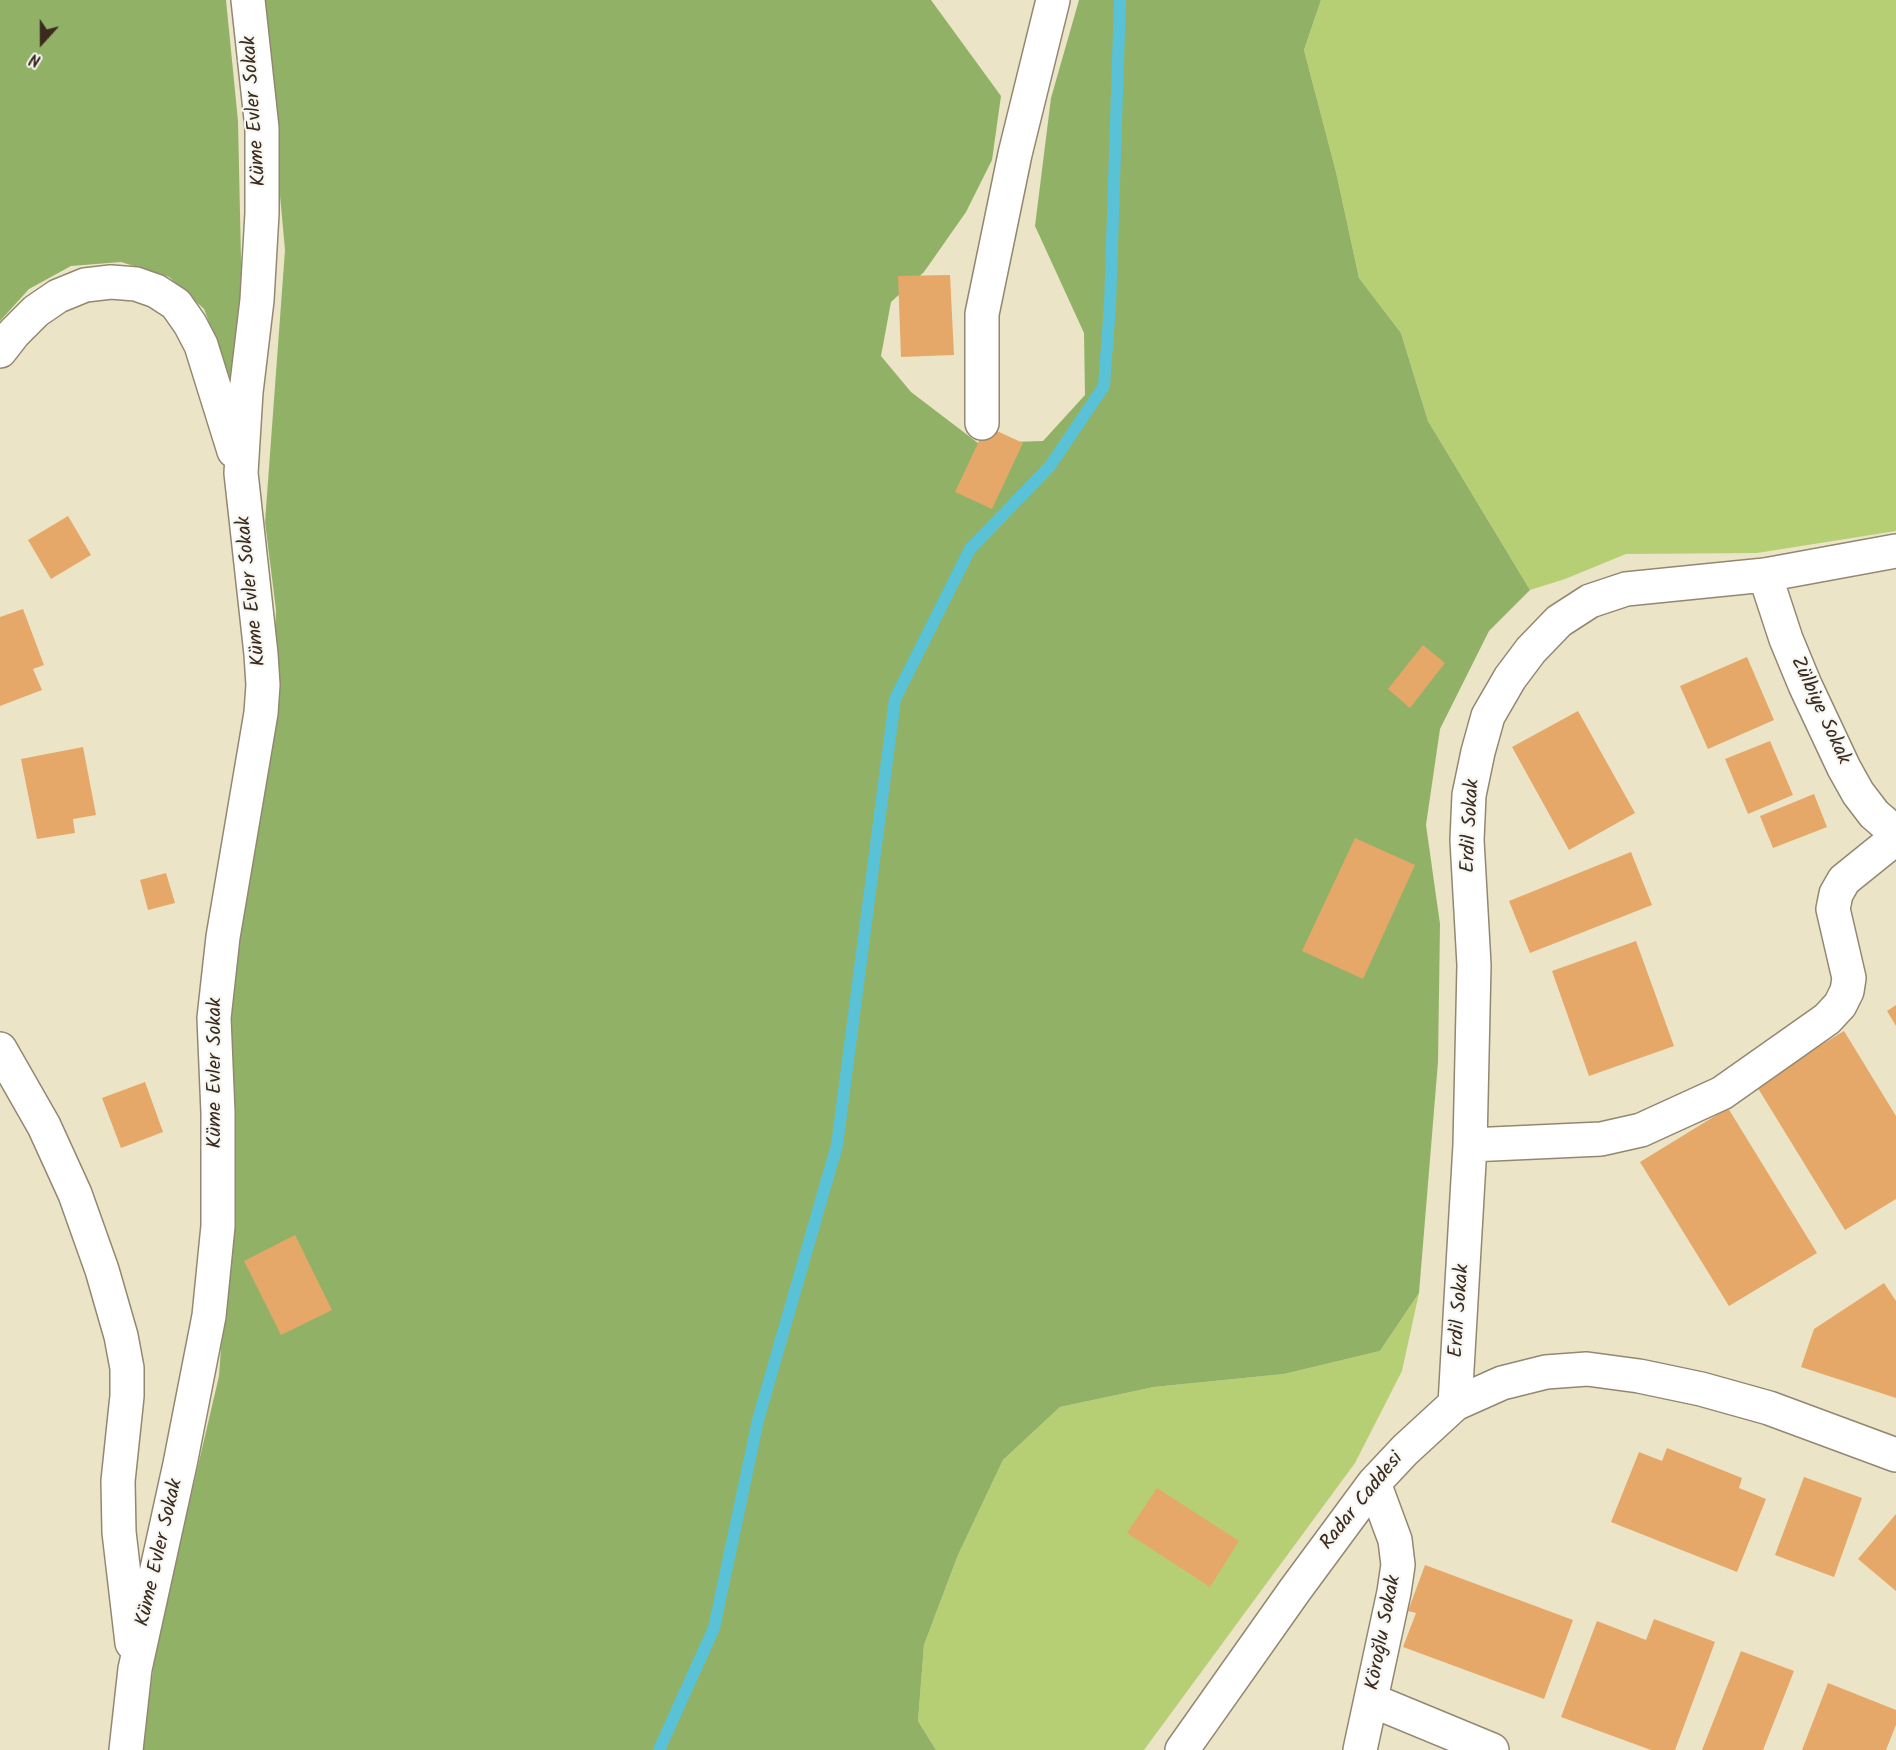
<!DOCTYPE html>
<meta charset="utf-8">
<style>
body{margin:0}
#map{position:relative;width:1896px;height:1750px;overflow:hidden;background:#ebe4c6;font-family:Kalam,sans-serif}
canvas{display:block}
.north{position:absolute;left:12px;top:12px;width:60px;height:60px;-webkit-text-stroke:4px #f6f6f2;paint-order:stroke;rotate:201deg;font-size:16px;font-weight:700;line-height:24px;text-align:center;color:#3b2a1e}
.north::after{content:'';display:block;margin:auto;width:21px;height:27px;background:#3b2a1e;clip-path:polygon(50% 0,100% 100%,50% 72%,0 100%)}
</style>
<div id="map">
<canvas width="1896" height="1750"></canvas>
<div class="north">N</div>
</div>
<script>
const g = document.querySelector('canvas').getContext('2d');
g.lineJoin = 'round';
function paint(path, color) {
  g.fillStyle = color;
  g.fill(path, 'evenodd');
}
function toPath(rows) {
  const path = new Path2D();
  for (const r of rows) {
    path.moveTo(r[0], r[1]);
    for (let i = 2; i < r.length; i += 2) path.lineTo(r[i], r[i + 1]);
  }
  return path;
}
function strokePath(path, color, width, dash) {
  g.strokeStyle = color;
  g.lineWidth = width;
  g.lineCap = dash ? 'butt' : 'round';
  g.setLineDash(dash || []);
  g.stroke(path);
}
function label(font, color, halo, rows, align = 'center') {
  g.font = font + ' Kalam,sans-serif';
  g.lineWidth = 4.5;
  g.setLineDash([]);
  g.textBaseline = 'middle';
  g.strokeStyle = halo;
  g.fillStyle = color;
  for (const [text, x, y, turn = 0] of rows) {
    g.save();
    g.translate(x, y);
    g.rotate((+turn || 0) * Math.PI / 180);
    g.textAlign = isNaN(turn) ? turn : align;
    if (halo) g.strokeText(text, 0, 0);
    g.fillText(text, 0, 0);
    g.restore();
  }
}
paint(toPath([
 [1321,0,1896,0,1896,531,1757,553,1626,554,1565,579,1530,590,1428,421,1401,333,1359,278,1336,172,1304,50],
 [1419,1293,1402,1371,1355,1463,1144,1750,936,1750,918,1721,924,1645,958,1555,1003,1460,1060,1407,1154,1387,1284,1374,1380,1351]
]), '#b7cf74');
paint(toPath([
 [0,0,226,0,238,121,242,305,235,391,204,309,169,277,121,262,71,266,29,289,0,321],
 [265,0,931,0,1001,96,992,160,966,212,924,272,891,302,881,356,911,392,978,443,1043,441,1085,395,1084,333,1035,226,1051,98,1079,0,1321,0,1304,50,1336,172,1359,278,1401,333,1428,421,1530,590,1489,631,1440,729,1426,825,1440,924,1438,1062,1419,1293,1380,1351,1284,1374,1154,1387,1060,1407,1003,1460,958,1555,924,1645,918,1721,936,1750,142,1750,157,1641,219,1376,227,1264,229,1006,272,727,276,610,265,522,285,250,272,108]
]), '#91b266');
strokePath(toPath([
 [659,1750,714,1628,758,1420,837,1145,895,699,970,549,1050,466,1104,386,1110,305,1120,0]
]), '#5ac2d6', 12);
paint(toPath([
 [950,275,954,355,901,357,898,276],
 [986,426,1023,443,992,509,955,492],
 [68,516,91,555,51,579,28,540],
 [23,609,44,665,33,669,42,690,0,706,0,617],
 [1423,645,1445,663,1410,708,1388,689],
 [1747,657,1774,720,1708,749,1680,686],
 [1578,711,1635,813,1569,850,1512,747],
 [1770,741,1793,795,1748,814,1725,759],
 [83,747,96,815,73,819,75,833,37,839,21,759],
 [1814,794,1827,827,1773,848,1760,816],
 [1355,838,1415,865,1363,979,1302,951],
 [1631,852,1652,905,1530,953,1509,901],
 [166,873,175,903,148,910,140,880],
 [1636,941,1674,1046,1589,1076,1552,971],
 [1896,1005,1896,1026,1887,1011],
 [1844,1031,1896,1116,1896,1199,1845,1230,1756,1085],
 [145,1082,163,1132,121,1148,102,1098],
 [1728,1108,1817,1253,1729,1306,1640,1162],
 [295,1235,332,1310,281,1335,244,1261],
 [1884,1283,1896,1301,1896,1398,1801,1367,1814,1329],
 [1667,1448,1742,1478,1739,1488,1766,1499,1737,1572,1611,1522,1639,1452,1662,1461],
 [1804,1477,1862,1498,1834,1577,1775,1555],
 [1157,1488,1239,1541,1210,1587,1127,1533],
 [1896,1514,1896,1591,1858,1559],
 [1425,1565,1573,1620,1544,1699,1403,1647,1416,1613,1408,1611],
 [1654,1619,1715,1642,1675,1750,1651,1750,1561,1717,1597,1621,1646,1640],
 [1741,1651,1794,1671,1763,1750,1702,1750],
 [1828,1683,1896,1710,1896,1725,1886,1750,1802,1750]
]), '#e5a869');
const minor = toPath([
 [0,351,14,333,36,311,58,296,85,285,111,282,136,284,156,291,176,304,190,324,201,345,234,451],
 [982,423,982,314,1015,154,1053,0],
 [1765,575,1786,639,1805,685,1844,768,1858,793,1874,814,1896,833],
 [0,1049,44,1126,75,1194,102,1270,121,1336,127,1368,127,1396,118,1481,119,1532,132,1643],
 [1470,1145,1601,1139,1641,1130,1722,1093,1827,1019,1840,1005,1847,991,1849,978,1833,909,1836,894,1844,880,1896,838],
 [1455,1404,1470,1145,1474,965,1467,840,1469,795,1478,752,1488,716,1510,678,1531,650,1559,621,1590,601,1626,589,1765,575,1896,551],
 [1371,1700,1492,1750],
 [126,1750,135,1669,180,1464,209,1316,218,1226,218,1113,214,1018,223,937,261,713,263,685,261,654,241,473,246,392,257,300,262,213,262,128,248,0],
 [1182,1750,1295,1590,1374,1483,1405,1450,1455,1404,1502,1383,1546,1372,1587,1369,1639,1376,1701,1389,1769,1408,1896,1455],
 [1360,1750,1394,1592,1398,1565,1395,1540,1374,1483]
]);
strokePath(minor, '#938772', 36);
strokePath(minor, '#fff', 33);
label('20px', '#3b2a1e', '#f6f6f2', [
 ["Küme Evler Sokak",256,111,-94],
 ["Küme Evler Sokak",253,591,-96],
 ["Zülbiye Sokak",1819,711,65],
 ["Erdil Sokak",1472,826,-87],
 ["Küme Evler Sokak",217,1073,-90],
 ["Erdil Sokak",1461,1311,-86],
 ["Radar Caddesi",1363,1502,-51],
 ["Küme Evler Sokak",161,1553,-77],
 ["Köroğlu Sokak",1385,1633,-79]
]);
</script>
